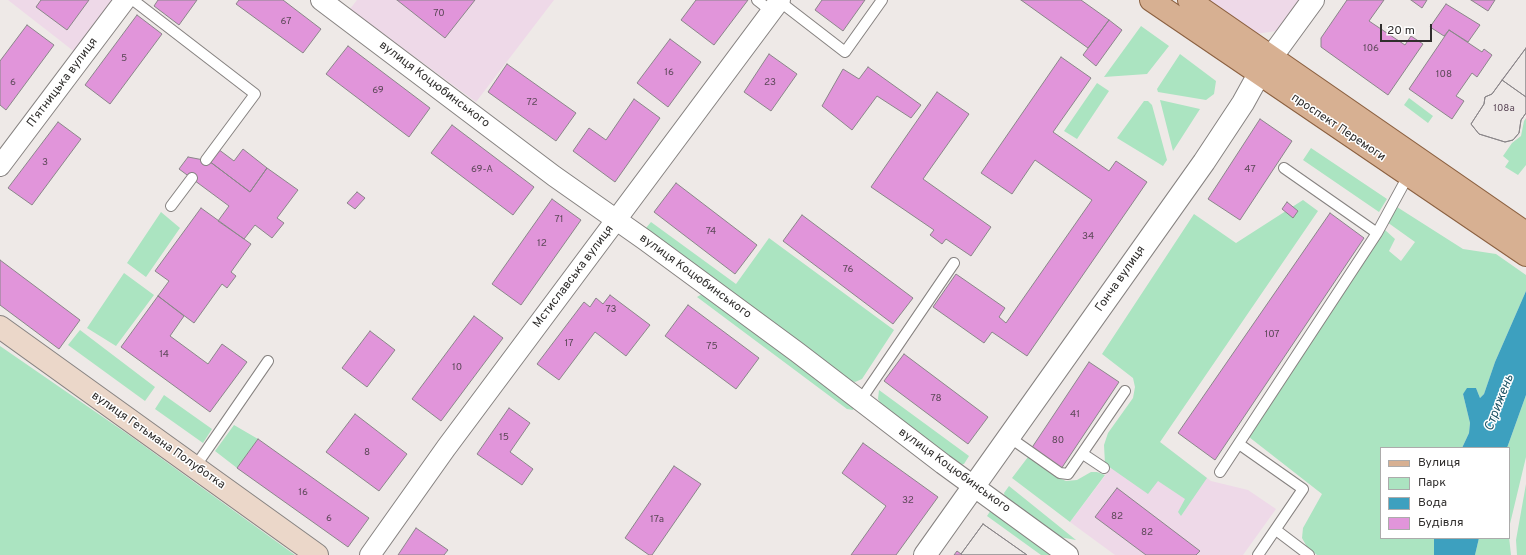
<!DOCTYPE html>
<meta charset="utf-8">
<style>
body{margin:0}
#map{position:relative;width:1526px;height:555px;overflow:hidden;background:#eee9e7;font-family:Overpass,sans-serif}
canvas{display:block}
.legend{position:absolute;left:1380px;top:447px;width:130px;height:92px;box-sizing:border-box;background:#fff;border:1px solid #acabab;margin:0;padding:5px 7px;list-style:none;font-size:12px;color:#302e2d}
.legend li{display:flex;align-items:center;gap:8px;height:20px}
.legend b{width:20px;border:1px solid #acabab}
.scale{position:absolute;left:1380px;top:24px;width:52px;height:18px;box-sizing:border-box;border:2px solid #302e2d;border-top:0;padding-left:5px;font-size:12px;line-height:14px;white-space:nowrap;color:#302e2d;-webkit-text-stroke:3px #fff;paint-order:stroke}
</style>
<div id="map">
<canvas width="1526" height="555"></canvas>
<ul class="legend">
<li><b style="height:5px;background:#d7b092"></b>Вулиця</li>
<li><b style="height:11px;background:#abe4c1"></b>Парк</li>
<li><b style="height:11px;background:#3da0bf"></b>Вода</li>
<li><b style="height:11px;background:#e195da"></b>Будівля</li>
</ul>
<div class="scale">20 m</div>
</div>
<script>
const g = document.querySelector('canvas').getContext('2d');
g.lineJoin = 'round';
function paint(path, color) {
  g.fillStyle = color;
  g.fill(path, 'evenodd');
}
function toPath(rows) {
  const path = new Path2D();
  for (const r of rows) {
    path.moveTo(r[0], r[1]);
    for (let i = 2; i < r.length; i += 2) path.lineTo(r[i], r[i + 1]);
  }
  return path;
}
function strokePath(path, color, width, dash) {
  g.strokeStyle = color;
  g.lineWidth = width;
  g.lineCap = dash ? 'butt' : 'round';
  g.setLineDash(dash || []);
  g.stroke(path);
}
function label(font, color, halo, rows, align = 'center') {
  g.font = font + ' Overpass,sans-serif';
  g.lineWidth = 3;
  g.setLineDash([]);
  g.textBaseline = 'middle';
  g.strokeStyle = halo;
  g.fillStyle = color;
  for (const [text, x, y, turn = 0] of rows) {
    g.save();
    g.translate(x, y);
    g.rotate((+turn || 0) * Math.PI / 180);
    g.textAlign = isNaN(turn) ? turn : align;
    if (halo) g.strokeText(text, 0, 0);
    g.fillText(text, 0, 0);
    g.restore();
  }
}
paint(toPath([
 [8,0,115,0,76,53],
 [357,0,554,0,476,102,350,9],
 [1207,0,1299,0,1276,31,1256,34],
 [1145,423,1160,442,1211,481,1248,490,1276,509,1243,555,1115,555,1070,522]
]), '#eed9e8');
paint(toPath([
 [1141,26,1169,46,1147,74,1104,77],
 [1180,54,1216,81,1214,94,1206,100,1158,92,1157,89],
 [1097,83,1109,91,1077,139,1064,131],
 [1409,98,1433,116,1428,123,1404,105],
 [1160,100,1200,109,1173,151],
 [1144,101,1148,101,1152,105,1167,160,1163,166,1117,138],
 [1526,118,1526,165,1518,175,1505,167,1509,161,1503,156,1512,143,1521,136,1524,121],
 [1311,148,1387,199,1379,212,1303,160],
 [1303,200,1318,211,1160,442,1207,478,1181,516,1178,512,1185,499,1158,481,1148,494,1105,464,1104,445,1108,433,1133,398,1135,387,1133,378,1102,354,1194,214,1236,243],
 [1397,207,1463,249,1496,254,1526,275,1526,291,1495,362,1484,394,1480,398,1476,388,1468,388,1463,394,1470,423,1469,433,1462,448,1381,448,1381,538,1434,538,1434,555,1317,555,1307,547,1302,538,1303,528,1322,494,1249,437,1385,230,1395,239,1389,251,1401,261,1415,242,1387,222],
 [161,212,180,228,146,277,127,263],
 [651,222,736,284,769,238,894,330,862,379,855,382,848,380,653,235,646,228],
 [124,273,154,295,116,346,87,328],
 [704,293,855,406,853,410,847,409,697,297],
 [80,330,155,387,145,401,68,345],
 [0,346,129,435,295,555,0,555],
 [879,390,969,456,964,464,958,465,881,404,878,399],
 [164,395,212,429,203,443,155,409],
 [1526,395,1526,457,1509,528,1509,448,1507,448],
 [234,425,258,439,237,468,215,451],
 [1028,457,1061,479,1066,481,1077,480,1091,472,1097,472,1105,475,1070,522,1012,478],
 [1526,484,1526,555,1517,555,1516,540],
 [1009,486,1076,540,1054,536,1005,498,1004,493],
 [993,507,1058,555,1041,555,987,516],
 [1509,537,1511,555,1475,555,1479,538]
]), '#abe4c1');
paint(toPath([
 [1526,291,1526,395,1507,448,1462,448,1469,433,1470,423,1463,394,1467,388,1476,388,1480,398,1484,394,1495,362],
 [1434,538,1479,538,1475,555,1434,555]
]), '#3da0bf');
const building = toPath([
 [41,0,89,0,67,30,36,7,41,0],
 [158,0,197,0,179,25,154,6,158,0],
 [239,0,283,0,321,29,303,53,236,4,239,0],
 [397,0,475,0,445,38,397,0],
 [696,0,748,0,714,45,681,20,696,0],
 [822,0,865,0,843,31,815,10,822,0],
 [1021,0,1081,0,1109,20,1088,48,1021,0],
 [1347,0,1384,0,1369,21,1405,45,1411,36,1423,44,1388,95,1321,47,1321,38,1347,0],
 [1411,0,1427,0,1422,8,1411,0],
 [1471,0,1495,0,1488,11,1471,0],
 [1446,4,1480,25,1468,42,1449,30,1444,36,1430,27,1446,4],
 [137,15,162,34,110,104,85,85,137,15],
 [1109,20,1122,30,1096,66,1083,55,1109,20],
 [27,25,54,45,6,110,0,105,0,61,27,25],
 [1449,30,1482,52,1484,49,1492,55,1477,77,1472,73,1456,96,1464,101,1452,119,1409,89,1449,30],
 [670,39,701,62,668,107,637,83,670,39],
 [348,46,430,108,409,137,326,74,348,46],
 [1526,48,1526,113,1521,120,1519,133,1513,140,1505,142,1479,134,1471,124,1484,104,1485,97,1492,94,1526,48],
 [1526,48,1526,97,1502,80,1526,48],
 [769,54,797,74,771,111,744,92,769,54],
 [1061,57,1091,78,1053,132,1109,171,1116,161,1147,182,1027,356,992,332,984,343,933,307,956,274,1005,308,999,317,1006,323,1092,200,1035,160,1012,194,981,173,1061,57],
 [507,64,576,113,556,141,488,92,507,64],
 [868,67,921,105,911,118,877,96,852,130,822,106,843,69,859,79,868,67],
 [1502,80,1526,97,1526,113,1521,120,1519,133,1513,140,1505,142,1479,134,1471,124,1484,104,1485,97,1492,94,1502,80],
 [937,92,969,114,923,179,991,227,971,256,946,239,942,244,930,235,934,230,871,187,937,92],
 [634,99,660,118,615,182,573,151,589,128,606,140,634,99],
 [1260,119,1292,141,1240,220,1208,199,1260,119],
 [58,122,81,139,32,205,8,188,58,122],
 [452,125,534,187,513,215,431,153,452,125],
 [218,149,234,161,243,149,267,168,250,192,209,161,218,149],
 [188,157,209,161,250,192,267,168,298,190,277,218,284,223,272,238,255,225,244,239,218,221,229,206,179,169,188,157],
 [676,183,757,245,735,274,654,212,676,183],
 [357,192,365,198,355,209,347,203,357,192],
 [552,199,581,220,521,305,492,284,552,199],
 [1287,202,1298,211,1293,218,1282,209,1287,202],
 [201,208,251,244,231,272,236,276,227,288,222,284,194,323,158,296,169,281,155,271,201,208],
 [1330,213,1364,238,1215,460,1178,433,1330,213],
 [802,215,913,298,893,324,783,241,802,215],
 [0,260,80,320,59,349,0,305,0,260],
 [610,295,650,325,626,356,595,332,559,380,537,364,584,302,590,307,596,298,603,304,610,295],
 [158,296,184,316,170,336,208,364,222,344,247,362,210,412,121,347,158,296],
 [688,305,759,358,736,389,665,336,688,305],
 [474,316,503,338,441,421,412,399,474,316],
 [370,331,395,350,367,387,342,368,370,331],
 [904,354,988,417,968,444,884,381,904,354],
 [1089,362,1119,382,1061,469,1031,449,1089,362],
 [509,408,530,423,510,452,533,469,522,485,477,454,509,408],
 [355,414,407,454,379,491,326,452,355,414],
 [258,439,369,518,348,547,237,468,258,439],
 [863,443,938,497,896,555,851,555,886,506,842,473,863,443],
 [674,466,701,484,652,555,649,555,625,538,674,466],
 [1117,488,1200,551,1196,555,1146,555,1095,517,1117,488],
 [983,524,1027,555,962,555,961,554,983,524],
 [983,524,1027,555,954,555,957,551,961,554,983,524],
 [416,528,448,550,444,555,398,555,416,528]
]);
paint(building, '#e195da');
strokePath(building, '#8a8689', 1);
const service = toPath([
 [133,0,255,94,206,160],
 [757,0,771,11],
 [779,1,845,52,882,0],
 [1284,168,1377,233],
 [171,206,192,178],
 [860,401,954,263],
 [1009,437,1060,473,1068,474,1125,391],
 [1239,444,1303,489,1258,555],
 [1083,454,1104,468],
 [195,467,268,361],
 [1220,472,1377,233,1408,176],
 [1276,530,1309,555]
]);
const minor = toPath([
 [321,0,554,176,645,240,797,352,943,464,1068,555],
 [0,166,125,0],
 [370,555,446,448,780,0]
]);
const tertiary = toPath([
 [925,555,1204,162,1243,103,1259,74,1313,0]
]);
const secondary = toPath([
 [0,327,317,555]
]);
const primary = toPath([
 [1151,0,1526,255],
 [1189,0,1526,233]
]);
strokePath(service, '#868280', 12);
strokePath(minor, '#868280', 22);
strokePath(tertiary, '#868280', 24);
strokePath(secondary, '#868280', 24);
strokePath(primary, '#8b6040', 24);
strokePath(service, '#fff', 10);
strokePath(minor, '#fff', 20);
strokePath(tertiary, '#fff', 22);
strokePath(secondary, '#ebd7c9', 22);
strokePath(primary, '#d7b092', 22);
label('10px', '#5c4858', null, [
 ["70",439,14],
 ["67",286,22],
 ["106",1371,49],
 ["5",124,59],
 ["16",669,73],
 ["108",1444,75],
 ["6",13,83],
 ["23",770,83],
 ["69",378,91],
 ["72",532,103],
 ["108а",1504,109],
 ["3",45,163],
 ["69-А",482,170],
 ["47",1250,170],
 ["71",559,220],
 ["74",711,232],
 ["34",1088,237],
 ["12",542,244],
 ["76",848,270],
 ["73",611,310],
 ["107",1272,335],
 ["17",569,344],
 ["75",712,347],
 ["14",164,355],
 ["10",457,368],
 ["78",936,399],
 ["41",1075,415],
 ["15",504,438],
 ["80",1058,441],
 ["8",367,453],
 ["16",303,493],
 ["32",908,501],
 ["82",1117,517],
 ["6",329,519],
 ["17а",657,520],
 ["82",1147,533]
]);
label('12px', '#302e2d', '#fff', [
 ["Пʼятницька вулиця",63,83,-53],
 ["вулиця Коцюбинського",434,85,37],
 ["проспект Перемоги",1338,128,34],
 ["Мстиславська вулиця",574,277,-53],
 ["вулиця Коцюбинського",695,277,36],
 ["Гонча вулиця",1121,279,-55],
 ["вулиця Гетьмана Полуботка",158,441,35],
 ["вулиця Коцюбинського",954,471,36]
]);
label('italic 13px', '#205667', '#fff', [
 ["Стрижень",1500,403,-69]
]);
</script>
